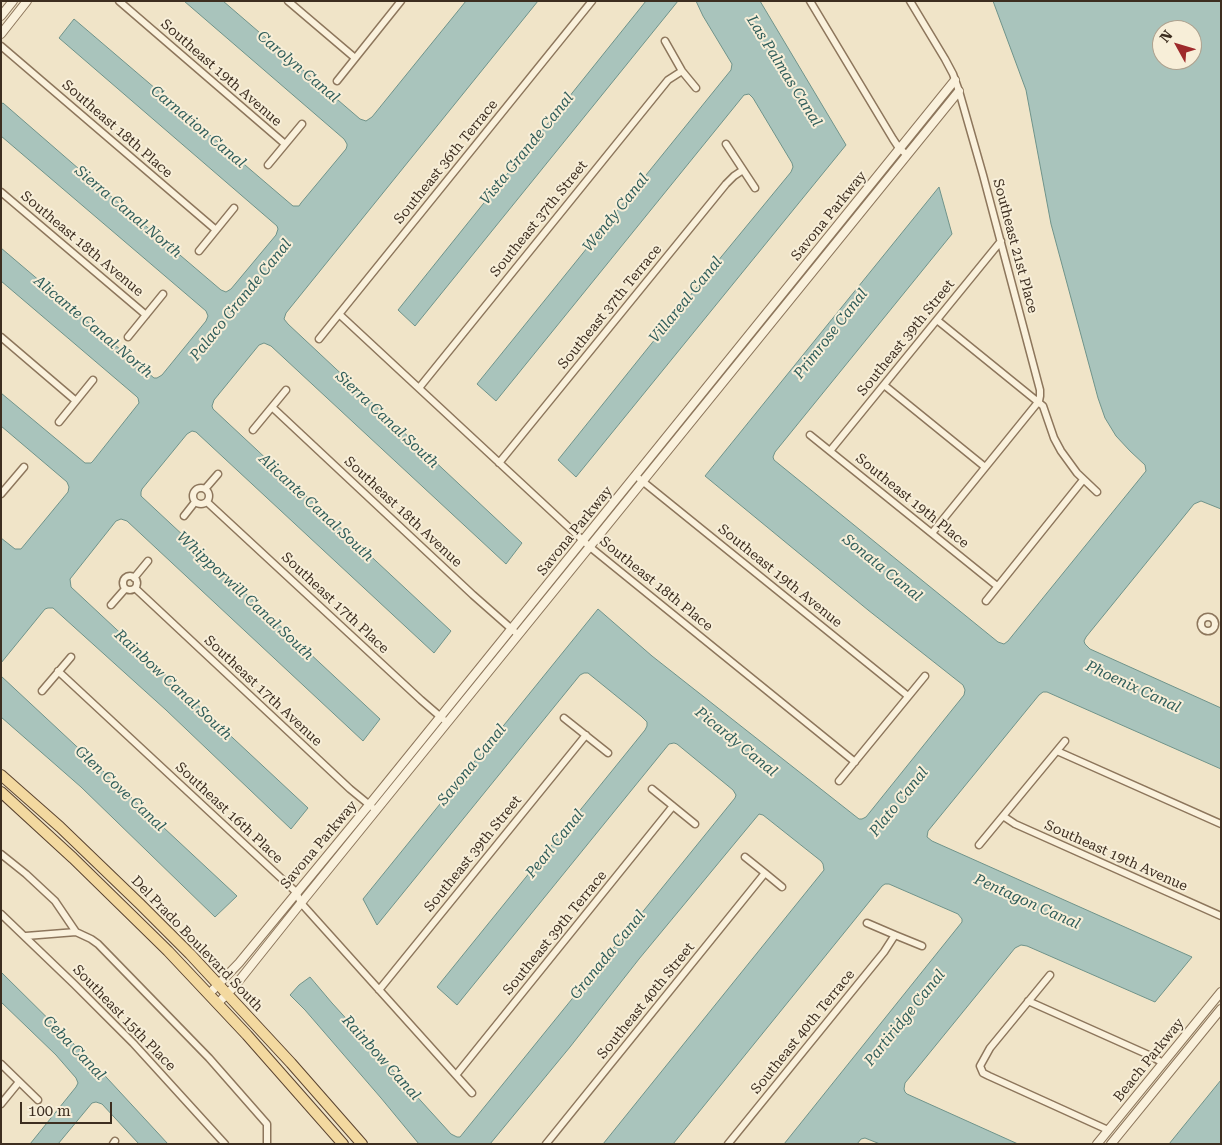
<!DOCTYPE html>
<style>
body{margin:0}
#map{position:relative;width:1222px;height:1145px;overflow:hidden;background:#f0e4c8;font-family:"Roboto Serif",serif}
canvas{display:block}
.frame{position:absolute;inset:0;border:2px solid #3d2e20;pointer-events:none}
.north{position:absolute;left:1152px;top:20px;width:50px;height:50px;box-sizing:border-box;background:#f7eed8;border:1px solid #ada18e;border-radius:50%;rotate:309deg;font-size:14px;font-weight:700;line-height:20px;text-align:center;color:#3d2e20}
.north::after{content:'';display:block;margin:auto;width:18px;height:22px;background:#9e2a2b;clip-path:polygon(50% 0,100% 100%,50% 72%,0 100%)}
.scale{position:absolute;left:20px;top:1102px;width:92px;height:22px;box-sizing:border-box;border:2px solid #3d2e20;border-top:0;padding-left:6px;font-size:15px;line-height:18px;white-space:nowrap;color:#3d2e20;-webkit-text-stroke:4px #f7eed8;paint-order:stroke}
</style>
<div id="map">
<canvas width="1222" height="1145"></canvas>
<div class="frame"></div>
<div class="north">N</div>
<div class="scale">100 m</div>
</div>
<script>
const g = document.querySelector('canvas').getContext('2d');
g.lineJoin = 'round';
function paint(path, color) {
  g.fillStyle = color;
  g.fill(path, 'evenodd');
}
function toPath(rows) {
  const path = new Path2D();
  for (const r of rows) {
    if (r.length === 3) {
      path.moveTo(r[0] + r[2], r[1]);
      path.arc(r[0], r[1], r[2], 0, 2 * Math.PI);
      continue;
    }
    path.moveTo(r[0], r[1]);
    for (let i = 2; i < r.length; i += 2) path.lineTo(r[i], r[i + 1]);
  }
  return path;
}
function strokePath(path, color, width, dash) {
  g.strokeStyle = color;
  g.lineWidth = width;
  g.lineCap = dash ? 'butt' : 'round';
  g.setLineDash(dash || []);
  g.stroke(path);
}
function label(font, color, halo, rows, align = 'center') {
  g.font = font + ' "Roboto Serif",serif';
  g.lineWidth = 4;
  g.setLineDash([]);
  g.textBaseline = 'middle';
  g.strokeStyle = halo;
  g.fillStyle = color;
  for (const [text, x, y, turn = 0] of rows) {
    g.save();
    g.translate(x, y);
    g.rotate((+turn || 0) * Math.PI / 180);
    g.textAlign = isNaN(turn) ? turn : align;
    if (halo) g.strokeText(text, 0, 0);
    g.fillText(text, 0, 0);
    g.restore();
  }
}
const water = toPath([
 [184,1,223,1,360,119,366,121,372,117,466,1,538,1,286,313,284,319,288,324,522,543,506,564,271,346,264,343,259,345,214,400,212,406,213,409,451,631,434,653,196,432,192,431,187,434,142,489,141,492,141,496,380,719,363,741,127,521,121,519,116,521,70,579,71,587,308,808,291,829,166,710,53,608,48,608,45,609,1,663,1,538,15,549,21,549,68,492,69,487,67,482,1,426,1,393,85,463,91,463,93,461,139,403,138,398,136,396,1,281,1,248,154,378,157,378,162,375,206,321,208,316,206,311,1,136,1,104,3,103,79,169,221,290,226,292,231,289,276,235,278,229,277,226,59,38,74,19,293,206,299,206,301,203,346,149,347,146,347,144,344,139,184,1],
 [646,1,678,1,415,326,398,310,646,1],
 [696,1,760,1,846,145,576,477,558,460,717,262,791,172,793,167,792,163,753,98,749,94,744,95,496,401,477,384,731,70,732,64,703,16,696,1],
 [993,1,1221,1,1221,509,1201,501,1194,504,1086,637,1084,641,1085,644,1090,649,1221,708,1221,769,1047,692,1043,692,1039,695,928,831,927,837,932,841,1192,957,1155,1002,1027,946,1021,945,1015,948,905,1083,904,1089,905,1092,907,1094,1018,1144,880,1144,865,1138,861,1139,857,1144,784,1144,962,922,962,919,958,914,889,884,885,884,882,886,673,1144,603,1144,824,870,823,864,821,861,763,815,759,814,639,959,570,1047,490,1144,419,1144,381,1098,305,1010,290,995,299,985,310,977,332,1003,451,1134,457,1137,460,1137,735,798,736,795,733,790,677,744,674,743,669,744,457,1005,437,987,645,730,647,726,647,722,641,716,588,673,584,673,580,675,377,925,363,899,598,609,652,656,859,819,862,819,866,817,964,695,965,690,963,685,868,610,705,476,939,187,952,234,775,452,773,457,774,460,998,642,1004,644,1008,641,1146,471,1145,465,1130,451,1116,436,1105,418,1098,398,1051,224,1026,90,993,1],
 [1162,30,1192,30,1192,60,1162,60,1162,30],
 [1,676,237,896,215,917,81,787,1,717,1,676],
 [1,972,95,1065,168,1144,139,1144,102,1104,96,1102,92,1103,58,1144,30,1144,76,1087,78,1083,76,1078,56,1055,1,1002,1,972],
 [1221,1080,1221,1144,1169,1144,1221,1080]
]);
paint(water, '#a9c4bc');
strokePath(water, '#6f938a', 1);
const minor = toPath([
 [119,1,285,144],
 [288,1,355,58],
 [810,1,893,139,899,148,907,155],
 [910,1,945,59,953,74,959,91,983,175,1040,390,1040,396,1039,401,932,533],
 [665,41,682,71,696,88],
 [1,46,216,230],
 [337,81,401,1],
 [726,144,755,188],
 [268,165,302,124],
 [1,192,146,315],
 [199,251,234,208],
 [339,314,590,547,855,762],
 [937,320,1043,406,1054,438,1061,451,1077,473,1097,492],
 [1,337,76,401],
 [128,337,163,294],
 [319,339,592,1],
 [884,385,985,467],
 [419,388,668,80,682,71],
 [272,407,473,595,515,632],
 [59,422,93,380],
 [253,430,286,390],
 [810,435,997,586],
 [830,451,1001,241],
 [499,463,726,184,734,176,743,170],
 [636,476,908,696],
 [201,496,8],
 [205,489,218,474],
 [1,494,24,467],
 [207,502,421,700,443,719],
 [184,516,195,502],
 [130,583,7],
 [134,578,148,561],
 [135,588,350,789,372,807],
 [986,601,1083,480],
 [111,605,125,589],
 [1208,624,7],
 [58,671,296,892,301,903,472,1093],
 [42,691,71,657],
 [564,718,608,753],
 [1057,751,1221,824],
 [839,781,925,676],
 [652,789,695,824],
 [1003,816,1015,824,1221,916],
 [979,845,1065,741],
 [1,854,26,874,55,901,76,932],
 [765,873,782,887],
 [1,914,74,984,133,1043,225,1144],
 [867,923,895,935],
 [26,936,76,932,91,939,98,944,209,1058,267,1124,267,1144],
 [1050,975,990,1048,980,1066,983,1073,989,1076,1108,1130],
 [379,990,586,735],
 [1028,1001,1151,1056,1163,1063],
 [1,1064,38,1100],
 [456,1075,673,806],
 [1,1104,19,1082],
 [113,1144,115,1141],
 [546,1144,765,873,745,857],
 [728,1144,884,952,895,935,922,946]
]);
const tertiary = toPath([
 [1,16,13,1],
 [1,34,27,1],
 [209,994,239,963,369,805,955,80],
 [218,1003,234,987,301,903,959,91],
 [1097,1144,1221,992],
 [1111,1144,1221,1009]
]);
const primary = toPath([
 [1,775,60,827,140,904,190,954,291,1063,362,1144],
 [1,792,73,858,168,951,247,1035,343,1144]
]);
strokePath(minor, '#8d765c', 9);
strokePath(tertiary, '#8d765c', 10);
strokePath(primary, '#5b4430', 12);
strokePath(minor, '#faf1dc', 6);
strokePath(tertiary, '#faf1dc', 8);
strokePath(primary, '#f3d9a0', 10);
label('14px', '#3d2e20', '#f7eed8', [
 ["Southeast 19th Avenue",221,73,41],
 ["Southeast 18th Place",117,129,41],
 ["Southeast 36th Terrace",446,162,-51],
 ["Savona Parkway",829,216,-51],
 ["Southeast 37th Street",539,219,-51],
 ["Southeast 18th Avenue",82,244,40],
 ["Southeast 21st Place",1015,246,75],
 ["Southeast 37th Terrace",610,307,-51],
 ["Southeast 39th Street",906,338,-51],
 ["Southeast 19th Place",912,501,39],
 ["Southeast 18th Avenue",403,512,43],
 ["Savona Parkway",575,531,-51],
 ["Southeast 19th Avenue",780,576,39],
 ["Southeast 18th Place",656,584,39],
 ["Southeast 17th Place",335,603,43],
 ["Southeast 17th Avenue",263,691,43],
 ["Southeast 16th Place",229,813,43],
 ["Savona Parkway",319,845,-50],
 ["Southeast 39th Street",473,854,-51],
 ["Southeast 19th Avenue",1116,856,24],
 ["Southeast 39th Terrace",555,933,-51],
 ["Del Prado Boulevard South",197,944,46],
 ["Southeast 40th Street",646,1001,-51],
 ["Southeast 15th Place",124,1018,46],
 ["Southeast 40th Terrace",803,1032,-51],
 ["Beach Parkway",1149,1060,-51]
]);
label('italic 15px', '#2f5d5a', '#f7eed8', [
 ["Carolyn Canal",298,67,40],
 ["Las Palmas Canal",784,71,58],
 ["Carnation Canal",198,127,40],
 ["Vista Grande Canal",527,149,-51],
 ["Sierra Canal North",128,212,40],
 ["Wendy Canal",616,213,-51],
 ["Palaco Grande Canal",241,300,-51],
 ["Villareal Canal",686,300,-51],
 ["Alicante Canal North",93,327,40],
 ["Primrose Canal",831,334,-52],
 ["Sierra Canal South",387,420,43],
 ["Alicante Canal South",316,508,43],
 ["Sonata Canal",882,568,39],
 ["Whipporwill Canal South",245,596,43],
 ["Rainbow Canal South",173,685,43],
 ["Phoenix Canal",1133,687,25],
 ["Picardy Canal",736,742,39],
 ["Savona Canal",472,765,-51],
 ["Glen Cove Canal",120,789,43],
 ["Plato Canal",899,802,-51],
 ["Pearl Canal",555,844,-51],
 ["Pentagon Canal",1027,902,24],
 ["Granada Canal",608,955,-51],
 ["Partiridge Canal",905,1018,-51],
 ["Ceba Canal",74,1048,46],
 ["Rainbow Canal",381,1058,48]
]);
</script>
